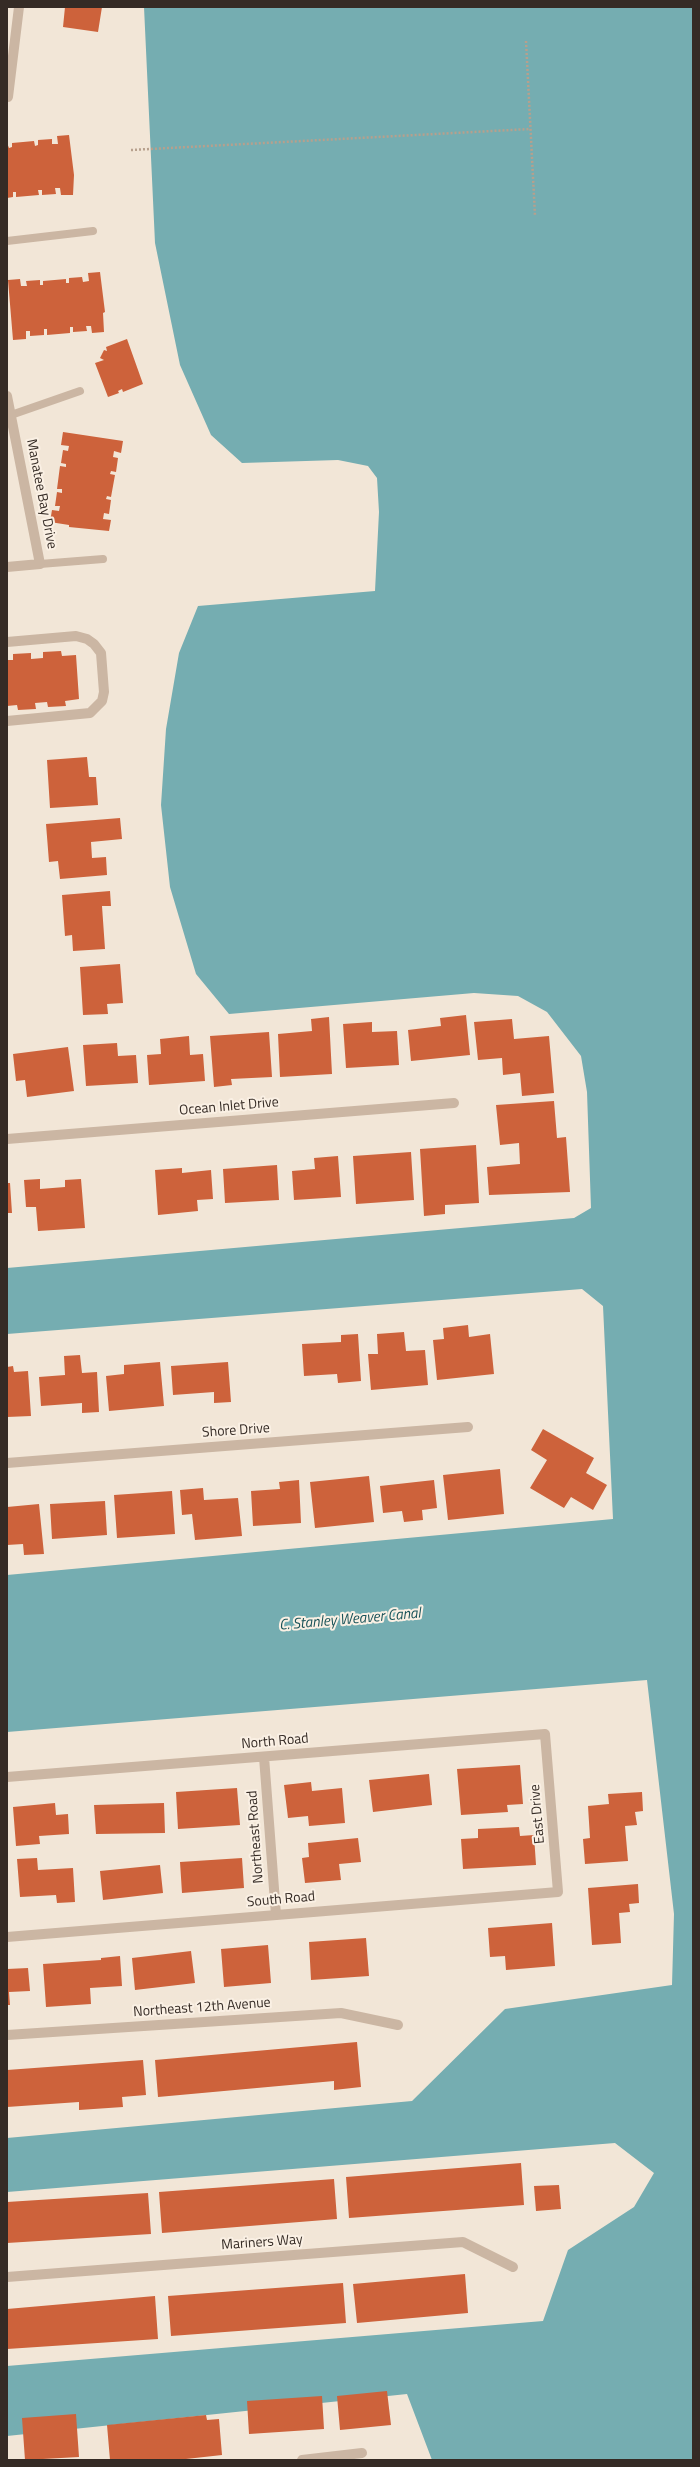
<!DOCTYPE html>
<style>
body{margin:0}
#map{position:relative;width:700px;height:2467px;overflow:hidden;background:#f2e6d7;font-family:"Titillium Web",sans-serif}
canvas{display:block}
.frame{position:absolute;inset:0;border:8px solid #352b25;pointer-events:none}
</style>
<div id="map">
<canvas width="700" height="2467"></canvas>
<div class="frame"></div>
</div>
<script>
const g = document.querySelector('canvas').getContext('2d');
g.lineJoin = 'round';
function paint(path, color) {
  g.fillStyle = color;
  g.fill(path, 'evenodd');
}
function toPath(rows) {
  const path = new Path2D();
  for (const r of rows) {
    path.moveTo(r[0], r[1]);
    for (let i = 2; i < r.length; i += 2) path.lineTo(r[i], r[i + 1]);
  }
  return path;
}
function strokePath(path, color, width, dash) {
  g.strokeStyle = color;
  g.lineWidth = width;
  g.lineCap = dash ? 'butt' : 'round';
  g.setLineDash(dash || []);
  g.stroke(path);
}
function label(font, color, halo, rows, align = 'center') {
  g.font = font + ' "Titillium Web",sans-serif';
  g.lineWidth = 4;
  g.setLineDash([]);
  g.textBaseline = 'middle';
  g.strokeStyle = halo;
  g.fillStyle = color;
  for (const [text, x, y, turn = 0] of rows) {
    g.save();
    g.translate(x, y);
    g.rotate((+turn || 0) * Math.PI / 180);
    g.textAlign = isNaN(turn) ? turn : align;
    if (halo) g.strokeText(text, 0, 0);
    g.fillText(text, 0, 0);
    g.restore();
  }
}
paint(toPath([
 [144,7,693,7,693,2460,432,2460,407,2394,7,2436,7,2366,543,2321,568,2250,634,2207,654,2173,615,2143,7,2192,7,2138,412,2101,505,2009,672,1985,674,1914,647,1680,7,1732,7,1575,613,1519,603,1306,582,1289,7,1334,7,1268,574,1218,591,1208,587,1092,581,1056,547,1012,518,996,474,993,229,1014,196,974,170,887,161,805,166,729,179,653,198,606,375,591,379,512,377,478,368,466,338,460,242,463,211,435,180,365,155,243]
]), '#75adb1');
paint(toPath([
 [65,7,102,7,98,32,63,27],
 [69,135,74,175,73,195,61,195,60,188,55,188,56,194,42,195,42,190,38,190,39,195,16,197,16,192,13,192,13,197,7,198,7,143,9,148,12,147,12,143,34,141,35,146,38,145,38,140,52,139,52,144,58,144,57,136],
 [100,272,105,312,103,313,104,332,92,333,91,326,86,326,87,331,73,332,73,327,70,327,70,333,47,335,47,329,44,329,44,335,30,336,30,331,26,331,26,339,13,340,8,280,20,279,21,286,27,286,26,281,40,280,40,285,43,285,43,281,66,279,66,283,69,283,69,278,82,277,83,282,89,281,88,273],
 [127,339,143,384,123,392,122,389,118,391,119,393,108,397,95,363,104,360,100,358,104,350,107,351,106,347],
 [63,432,123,441,121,453,114,451,113,457,118,458,116,472,111,471,110,474,115,475,111,497,107,496,106,499,111,500,109,514,104,513,103,519,111,520,109,531,69,527,69,525,50,522,52,510,59,511,60,506,55,506,57,492,62,493,62,489,57,489,60,466,66,467,66,464,61,463,63,450,68,451,69,446,61,445],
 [61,651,62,656,76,655,79,699,65,701,66,706,48,707,47,702,35,703,36,709,18,710,17,705,7,706,7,660,13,660,13,654,31,653,31,659,43,658,43,652],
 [87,757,89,777,96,777,98,805,50,808,47,760],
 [120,818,122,839,91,842,92,858,106,857,107,875,60,879,58,861,49,862,46,824],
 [110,891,111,906,102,906,105,949,73,951,72,935,65,936,62,895],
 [120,964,123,1003,107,1004,108,1014,83,1015,80,967],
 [466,1015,470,1055,411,1061,408,1030,441,1026,440,1018],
 [329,1017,332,1074,280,1077,278,1034,312,1031,311,1019],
 [512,1019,514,1039,549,1036,554,1093,522,1096,520,1073,503,1075,502,1058,478,1060,474,1022],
 [372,1022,372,1032,397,1031,399,1065,346,1068,343,1024],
 [269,1032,272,1077,231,1079,232,1085,214,1087,210,1036],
 [189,1036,190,1055,203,1054,205,1081,149,1085,147,1055,161,1054,160,1039],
 [117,1043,118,1056,136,1055,138,1083,86,1086,83,1045],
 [68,1047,74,1091,27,1097,25,1080,16,1081,13,1054],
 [554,1101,557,1138,566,1137,570,1192,489,1195,487,1167,520,1164,519,1143,500,1145,496,1105],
 [476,1145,479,1203,445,1205,445,1214,424,1216,420,1149],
 [411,1152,414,1200,356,1204,353,1156],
 [338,1156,341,1197,294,1200,292,1171,315,1169,314,1158],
 [277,1165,279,1200,225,1203,223,1169],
 [182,1168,182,1173,211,1170,213,1199,197,1200,198,1211,158,1215,155,1170],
 [40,1179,40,1189,65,1187,65,1180,81,1179,85,1228,38,1231,36,1207,26,1207,24,1180],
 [7,1183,10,1183,12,1213,7,1213],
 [468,1325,469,1337,490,1334,494,1374,437,1380,433,1340,444,1339,443,1328],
 [404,1332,406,1351,425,1350,428,1385,371,1390,368,1354,378,1354,377,1334],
 [358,1334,361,1381,338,1383,337,1374,304,1376,302,1344,341,1342,341,1335],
 [80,1355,82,1373,97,1372,99,1412,82,1413,82,1403,41,1406,39,1377,65,1375,64,1356],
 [160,1362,164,1406,109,1411,106,1376,124,1374,124,1365],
 [228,1362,231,1402,214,1403,214,1392,173,1395,171,1366],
 [13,1366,14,1372,28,1371,31,1416,7,1417,7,1367],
 [543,1429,594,1458,586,1473,607,1485,593,1510,571,1497,564,1508,530,1488,547,1460,531,1450],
 [500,1469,504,1514,448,1520,443,1475],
 [369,1476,374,1522,315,1528,310,1482],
 [299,1480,301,1523,253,1526,251,1491,280,1489,279,1482],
 [434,1480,437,1508,422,1510,423,1520,404,1522,402,1511,383,1513,380,1486],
 [203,1488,204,1500,238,1498,242,1536,195,1540,192,1514,182,1515,180,1490],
 [172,1491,175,1534,117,1538,114,1495],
 [105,1501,107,1535,52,1539,50,1504],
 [39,1504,44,1554,24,1555,23,1544,7,1545,7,1507],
 [520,1765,523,1804,507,1805,508,1812,461,1815,457,1769],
 [429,1774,432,1805,373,1812,369,1780],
 [311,1782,312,1791,342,1788,345,1823,309,1826,308,1816,288,1818,284,1785],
 [237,1788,240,1825,178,1829,176,1792],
 [642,1792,643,1811,635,1812,637,1825,625,1826,628,1861,585,1864,583,1839,590,1838,588,1806,609,1804,608,1794],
 [55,1803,56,1815,68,1814,69,1834,39,1836,40,1844,16,1846,13,1807],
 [164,1803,165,1833,96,1834,94,1805],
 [519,1827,520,1836,534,1835,536,1865,463,1869,461,1839,478,1838,478,1829],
 [358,1838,361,1862,339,1864,341,1880,305,1883,302,1858,309,1857,308,1843],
 [37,1858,38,1870,73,1868,75,1902,57,1903,56,1895,20,1897,17,1859],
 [242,1858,244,1888,182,1893,180,1862],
 [160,1865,163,1893,103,1900,100,1871],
 [638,1884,639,1903,629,1904,630,1912,619,1913,621,1943,592,1945,588,1888],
 [552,1923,555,1966,506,1970,505,1956,490,1957,488,1928],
 [366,1938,369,1976,311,1980,309,1942],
 [268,1945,271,1983,224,1987,221,1949],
 [191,1951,195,1983,135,1990,132,1958],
 [120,1956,122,1986,90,1988,91,2004,46,2007,43,1964,101,1960,101,1958],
 [28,1968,30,1991,9,1992,10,2005,7,2005,7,1969],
 [357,2042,361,2087,334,2090,334,2081,158,2097,155,2060],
 [143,2060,146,2095,122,2097,123,2107,79,2110,79,2102,7,2107,7,2070],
 [521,2163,524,2205,349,2218,346,2177],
 [334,2179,337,2219,162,2233,159,2192],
 [559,2185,561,2209,536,2211,534,2186],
 [148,2193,151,2234,7,2243,7,2202],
 [465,2274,468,2313,357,2323,353,2284],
 [343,2283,346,2323,171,2336,168,2296],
 [155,2296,158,2339,7,2349,7,2309],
 [387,2391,391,2425,340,2430,337,2396],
 [322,2396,324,2429,249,2434,247,2401],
 [76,2414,79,2457,25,2460,22,2418],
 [206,2415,207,2420,219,2419,222,2455,177,2460,110,2460,107,2425]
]), '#cd623b');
strokePath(toPath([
 [526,41,535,216],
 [131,150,530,129]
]), '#b7a08d', 2.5, [2, 2]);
strokePath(toPath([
 [7,241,93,231],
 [11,415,80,391],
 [40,564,103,559]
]), '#cbb6a3', 8);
strokePath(toPath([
 [8,97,19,7],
 [7,396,40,564,7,567],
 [7,642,76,636,87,639,94,644,101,653,104,692,102,701,90,713,7,721],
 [7,1139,454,1103],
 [7,1463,468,1427],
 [264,1757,276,1915],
 [7,1777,545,1734,558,1892,7,1937],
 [7,2035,341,2013,398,2025],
 [7,2277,463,2242,513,2267],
 [302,2460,362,2453]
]), '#cbb6a3', 10);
label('14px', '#352b25', '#faf0e4', [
 ["Manatee Bay Drive",41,494,79],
 ["Ocean Inlet Drive",229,1107,-5],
 ["Shore Drive",236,1431,-4],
 ["North Road",275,1742,-5],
 ["East Drive",538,1814,-95],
 ["Northeast Road",256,1837,-94],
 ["South Road",281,1900,-5],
 ["Northeast 12th Avenue",202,2008,-4],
 ["Mariners Way",262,2243,-4]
]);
label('italic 15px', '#195359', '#faf0e4', [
 ["C. Stanley Weaver Canal",350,1620,-5]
]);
</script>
